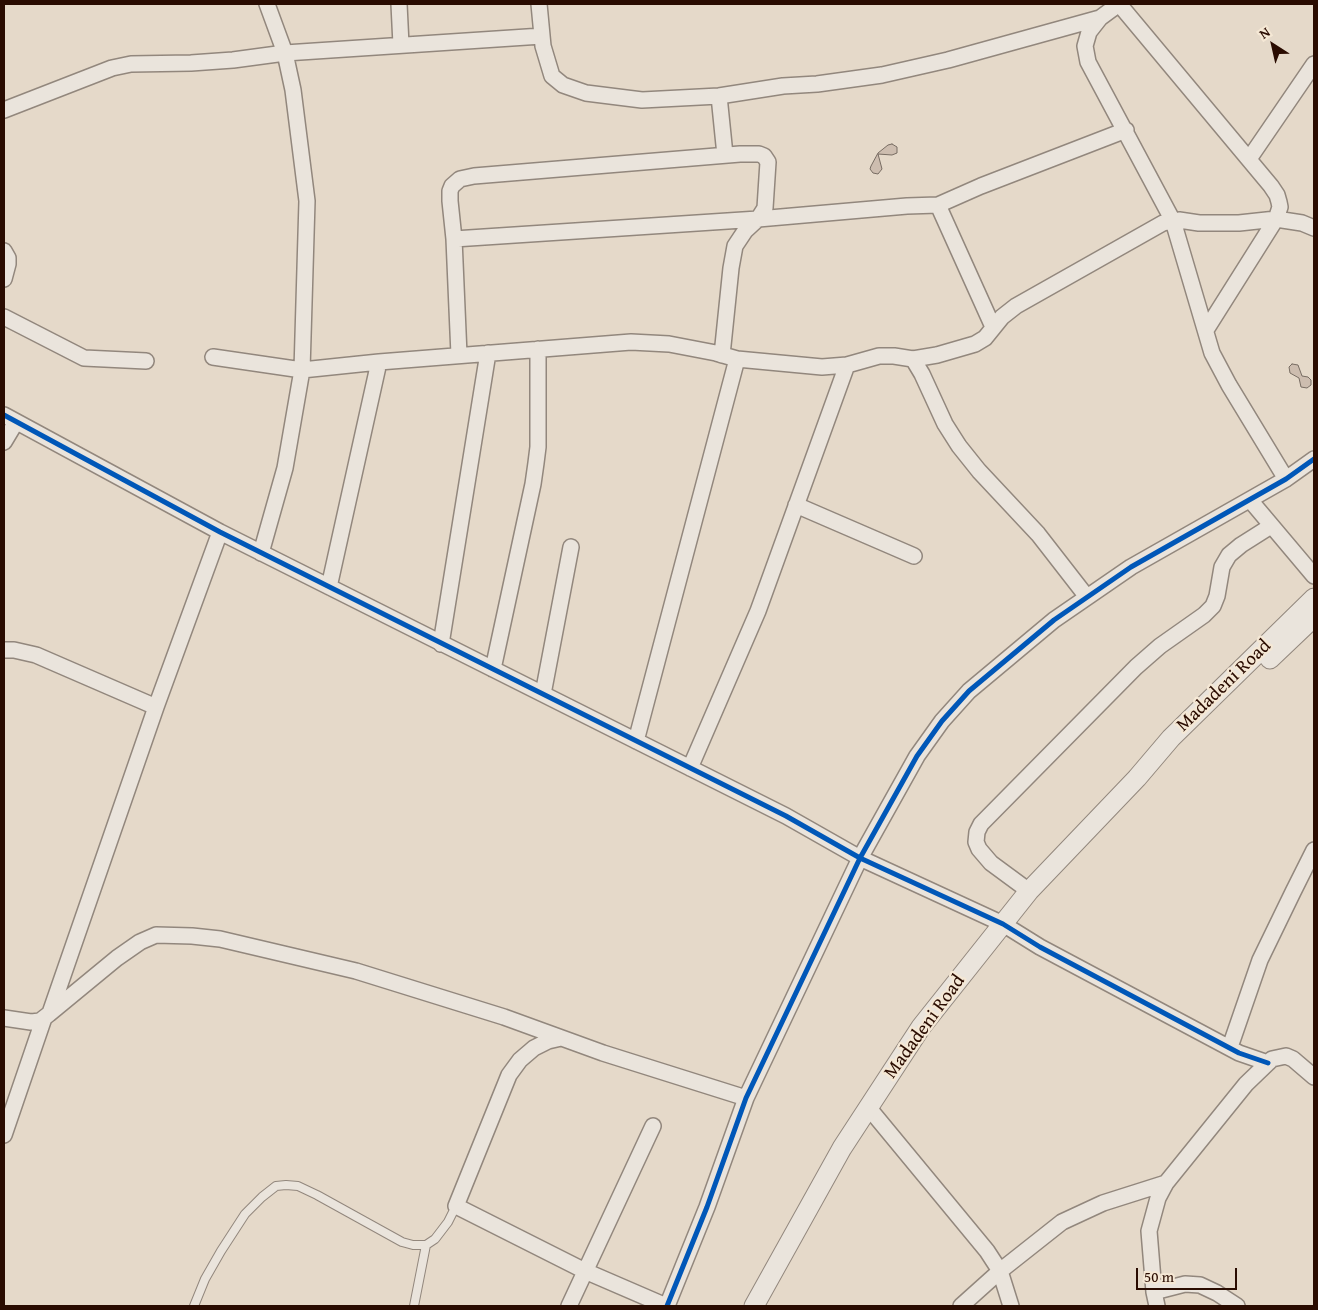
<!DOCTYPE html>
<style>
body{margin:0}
#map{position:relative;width:1318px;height:1310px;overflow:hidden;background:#e5d9c9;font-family:"Gentium Book Plus",serif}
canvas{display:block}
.frame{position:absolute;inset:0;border:5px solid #2a0c01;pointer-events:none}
.north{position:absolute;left:1248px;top:20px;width:50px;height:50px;-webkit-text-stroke:4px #f5e8d5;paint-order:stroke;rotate:325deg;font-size:14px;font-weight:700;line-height:20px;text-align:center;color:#2a0c01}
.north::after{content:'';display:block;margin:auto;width:18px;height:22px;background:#2a0c01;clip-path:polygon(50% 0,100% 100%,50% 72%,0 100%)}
.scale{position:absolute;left:1136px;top:1268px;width:101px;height:22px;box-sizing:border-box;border:2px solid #2a0c01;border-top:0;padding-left:6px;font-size:15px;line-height:18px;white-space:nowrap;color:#2a0c01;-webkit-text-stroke:4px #f5e8d5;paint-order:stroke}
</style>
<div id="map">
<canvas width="1318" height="1310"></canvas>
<div class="frame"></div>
<div class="north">N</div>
<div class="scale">50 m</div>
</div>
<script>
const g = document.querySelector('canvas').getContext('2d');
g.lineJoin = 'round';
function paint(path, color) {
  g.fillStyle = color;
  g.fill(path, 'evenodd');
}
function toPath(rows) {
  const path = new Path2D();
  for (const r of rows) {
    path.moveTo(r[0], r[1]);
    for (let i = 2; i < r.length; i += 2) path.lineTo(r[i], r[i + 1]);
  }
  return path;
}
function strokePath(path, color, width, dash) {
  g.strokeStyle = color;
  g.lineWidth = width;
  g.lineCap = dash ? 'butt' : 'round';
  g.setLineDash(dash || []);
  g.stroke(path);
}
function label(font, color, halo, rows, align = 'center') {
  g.font = font + ' "Gentium Book Plus",serif';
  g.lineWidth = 4.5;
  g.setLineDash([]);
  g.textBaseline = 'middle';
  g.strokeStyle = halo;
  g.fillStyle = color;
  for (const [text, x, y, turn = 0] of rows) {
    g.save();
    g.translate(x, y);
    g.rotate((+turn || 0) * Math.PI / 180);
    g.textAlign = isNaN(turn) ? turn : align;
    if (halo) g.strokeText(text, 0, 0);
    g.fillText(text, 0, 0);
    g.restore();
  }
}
const building = toPath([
 [892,144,897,147,897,153,892,155,878,154,882,169,878,174,873,173,870,169,871,166,878,153,888,145,892,144],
 [1292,364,1298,365,1302,376,1308,377,1311,380,1311,385,1307,388,1301,387,1299,378,1290,373,1289,367,1292,364]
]);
paint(building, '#cdbdaf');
strokePath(building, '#776c62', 1);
const service = toPath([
 [194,1306,205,1279,221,1251,245,1214,262,1197,276,1186,286,1185,298,1186,317,1195,402,1242,413,1245,426,1245,435,1239,448,1222,456,1206],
 [414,1306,426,1245]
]);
const minor = toPath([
 [399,4,401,45],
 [539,4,543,46,552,76,563,85,586,93,642,100,719,96,783,86,817,84,882,75,948,60,1100,18],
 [1119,4,1100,18,1089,32,1085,46,1088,62,1173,221,1212,353,1229,385,1286,479],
 [1119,4,1271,186,1277,195,1279,202,1280,207,1276,219,1206,330],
 [719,96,725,155],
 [4,110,112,68,131,64,191,63,233,60,285,53,542,36],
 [1249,159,1314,64],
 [938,205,993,327],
 [454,239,758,219,765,208,768,162,764,156,759,154,740,154,474,176,460,179,452,186,450,191,450,201,454,239,459,355],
 [4,251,8,258,8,264,4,279],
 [4,317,84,358,146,361],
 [722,355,731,268,735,246,745,231,758,219,907,206,938,205,981,186,1126,130],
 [213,357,302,370,379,362,631,342,669,344,716,353,737,359,822,367,847,365,879,356,894,356,913,359,922,374,945,424,959,446,979,471,1038,534,1087,597],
 [913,359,937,355,975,344,985,338,1002,317,1016,306,1163,223,1179,220,1199,223,1239,223,1276,219,1302,223,1314,228],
 [4,415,220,532,786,816,860,858,1003,924,1040,947,1239,1053,1268,1063],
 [4,442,16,422],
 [1250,500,1314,576],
 [796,505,914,556],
 [261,553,285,468,302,370,307,201,293,90,285,53,267,4],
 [329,587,379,362],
 [441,644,488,353],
 [4,650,14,650,36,655,156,707],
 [493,669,533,484,536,463,538,447,538,349],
 [543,694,571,547],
 [636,741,737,359],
 [690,768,758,611,847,365],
 [1029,891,991,863,979,849,976,842,977,832,981,824,1136,667,1160,646,1204,615,1213,606,1217,596,1222,567,1229,555,1241,545,1271,526],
 [50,1013,156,707,220,532],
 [4,1018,31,1022,40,1021,49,1014,117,958,140,942,156,935,192,936,220,939,356,971,504,1017,603,1053,746,1098],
 [561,1038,548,1041,534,1048,520,1060,509,1075,456,1206,585,1271,666,1306],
 [1230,1047,1260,960,1293,892,1314,850],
 [868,1107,987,1251,1000,1271,1011,1306],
 [4,1135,44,1018],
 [1154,1292,1185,1284,1200,1285,1217,1293,1237,1306],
 [569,1306,653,1126],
 [667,1306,707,1207,746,1098,860,858,917,756,942,721,969,691,1054,620,1131,567,1286,479,1314,459],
 [961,1306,1000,1271,1062,1222,1103,1203,1166,1183],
 [1157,1306,1154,1292,1149,1231,1158,1198,1166,1183,1246,1084,1272,1059,1286,1056,1293,1059,1314,1077]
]);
const tertiary = toPath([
 [1270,659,1314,617],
 [754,1306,842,1148,921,1027,1029,891,1137,778,1171,738,1314,598]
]);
strokePath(service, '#92877d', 10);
strokePath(minor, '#92877d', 18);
strokePath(tertiary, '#92877d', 21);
strokePath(service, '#eae4dc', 8);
strokePath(minor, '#eae4dc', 15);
strokePath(tertiary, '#eae4dc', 19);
strokePath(toPath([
 [4,415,220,532,786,816,860,858,1003,924,1040,947,1239,1053,1268,1063],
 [667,1306,707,1207,746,1098,860,858,917,756,942,721,969,691,1054,620,1131,567,1286,479,1314,459]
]), '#0057b8', 5);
label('19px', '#2a0c01', '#f5e8d5', [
 ["Madadeni Road",1224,686,-44],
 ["Madadeni Road",925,1027,-54]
]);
</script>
